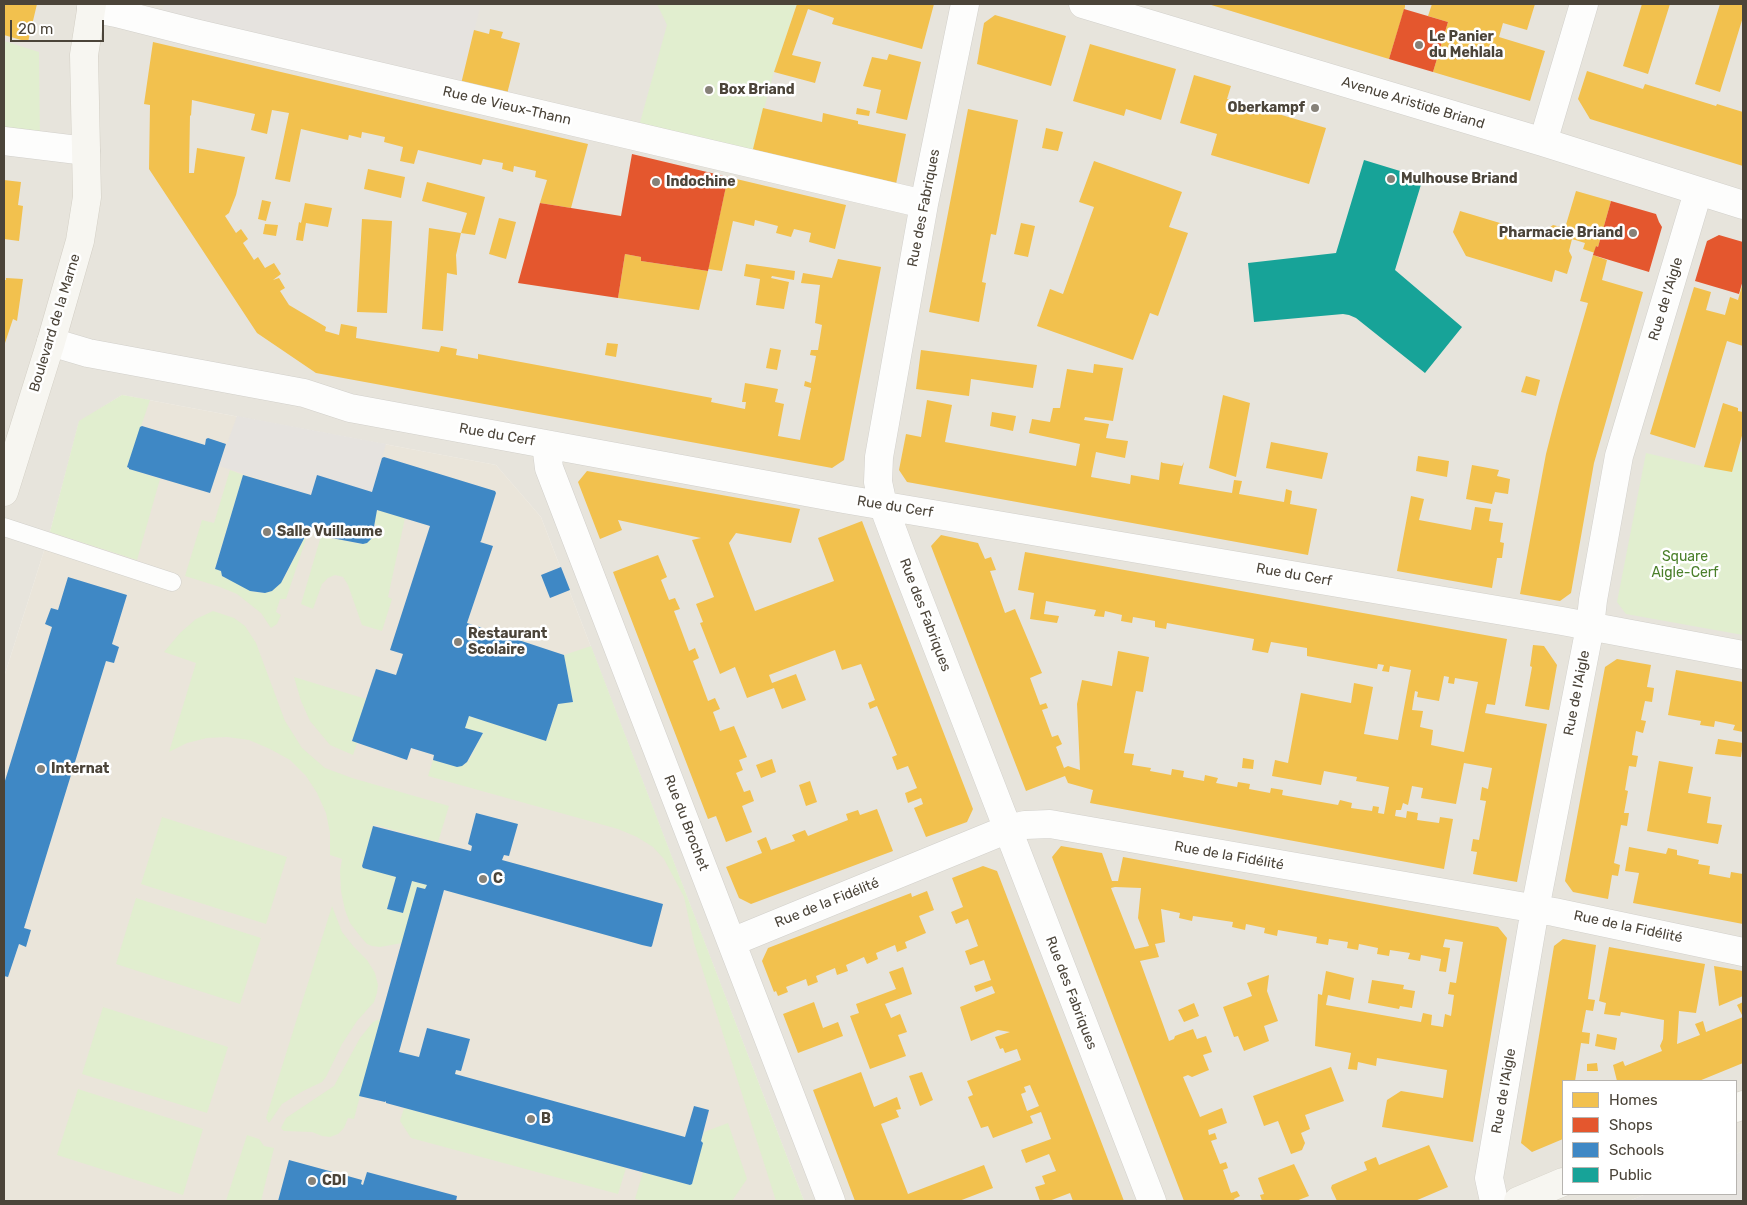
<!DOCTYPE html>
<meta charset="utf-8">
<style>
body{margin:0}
#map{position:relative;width:1747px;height:1205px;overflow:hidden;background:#f4f2ee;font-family:Rubik,sans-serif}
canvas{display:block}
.frame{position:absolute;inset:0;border:5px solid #4b4439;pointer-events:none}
.legend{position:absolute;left:1562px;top:1080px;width:175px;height:115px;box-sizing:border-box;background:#fff;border:1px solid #b7b4b0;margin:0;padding:6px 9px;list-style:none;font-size:15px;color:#4b4439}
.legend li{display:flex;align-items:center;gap:10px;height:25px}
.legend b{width:25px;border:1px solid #b7b4b0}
.scale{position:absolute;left:10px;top:20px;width:94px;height:22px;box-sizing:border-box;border:2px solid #4b4439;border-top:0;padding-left:6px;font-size:15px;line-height:18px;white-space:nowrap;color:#4b4439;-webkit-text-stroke:4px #fff;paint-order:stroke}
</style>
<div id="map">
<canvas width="1747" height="1205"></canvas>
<div class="frame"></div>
<ul class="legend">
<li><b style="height:14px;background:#f2c14e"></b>Homes</li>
<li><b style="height:14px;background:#e4572e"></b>Shops</li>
<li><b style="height:14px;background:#3f88c5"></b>Schools</li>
<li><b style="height:14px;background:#17a398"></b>Public</li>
</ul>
<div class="scale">20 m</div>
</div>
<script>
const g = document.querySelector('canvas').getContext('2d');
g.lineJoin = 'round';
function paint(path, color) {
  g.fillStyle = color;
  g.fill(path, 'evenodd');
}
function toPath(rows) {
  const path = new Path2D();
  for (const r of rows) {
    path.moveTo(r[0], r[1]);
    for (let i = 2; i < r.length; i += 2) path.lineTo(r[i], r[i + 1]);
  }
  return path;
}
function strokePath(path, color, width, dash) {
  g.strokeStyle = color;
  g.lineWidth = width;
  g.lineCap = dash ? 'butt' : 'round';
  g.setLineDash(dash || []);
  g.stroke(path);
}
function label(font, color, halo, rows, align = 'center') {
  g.font = font + ' Rubik,sans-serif';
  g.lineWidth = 5;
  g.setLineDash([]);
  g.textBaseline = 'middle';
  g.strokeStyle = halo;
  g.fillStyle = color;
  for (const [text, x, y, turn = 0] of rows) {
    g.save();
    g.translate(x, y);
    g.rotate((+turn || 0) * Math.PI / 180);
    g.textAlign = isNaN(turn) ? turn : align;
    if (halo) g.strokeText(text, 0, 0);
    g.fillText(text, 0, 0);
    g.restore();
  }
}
paint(toPath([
 [4,4,1743,4,1743,1151,1736,1154,1736,1081,1563,1081,1563,1194,1646,1194,1629,1201,804,1201,541,517,496,465,122,395,79,422,50,532,4,677]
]), '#e7e4dc');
paint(toPath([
 [122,395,496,465,541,517,804,1201,4,1201,4,677,50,532,79,421]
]), '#eae5da');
paint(toPath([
 [657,4,797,4,774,72,752,153,639,126,667,25],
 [4,41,39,52,40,146,4,141],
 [122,395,150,400,127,467,129,469,160,479,137,560,50,532,79,421],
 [1738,451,1743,452,1743,635,1626,614,1617,602,1646,453,1706,467],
 [230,470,243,475,215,568,221,571,222,576,254,592,265,593,272,591,283,580,310,527,286,599,280,599,276,612,281,615,277,624,271,628,261,613,237,594,220,587,185,576,202,520,214,523],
 [377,510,405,518,388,597,392,599,382,631,362,625,348,585,343,577,335,575,328,578,322,584,313,609,301,604,321,536,361,544,367,543,374,534,376,524,374,523],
 [213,611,234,618,245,626,256,643,285,721,302,748,325,768,352,778,449,806,438,842,375,825,373,826,362,866,363,868,396,877,387,909,403,913,412,881,427,885,425,889,417,887,402,943,380,947,372,946,367,944,360,936,350,923,345,910,341,891,340,871,342,859,330,855,330,833,326,813,317,793,306,776,290,760,270,749,249,740,227,737,207,738,187,743,169,752,196,663,164,652,180,633,196,619],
 [591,646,804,1201,776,1201,694,943,684,897,664,859,653,847,637,837,618,829,428,776,433,760,457,767,465,764,469,760,483,733,465,728,469,716,546,741,558,704,573,702,564,655],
 [294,677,366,699,352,741,357,743,353,755,330,745,310,721,301,701],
 [162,817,287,857,266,924,141,884],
 [136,898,261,938,240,1004,116,964],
 [332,906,342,932,354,947,367,960,375,973,378,985,377,993,374,1002,357,1021,342,1044,326,1077,322,1082,303,1091,282,1104,269,1123,266,1118],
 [103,1007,228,1047,207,1113,82,1074],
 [380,1019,354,1119,348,1118,344,1128,338,1134,330,1137,322,1136,312,1132,284,1131,281,1128,286,1118,334,1086,360,1038,373,1022],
 [78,1089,203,1129,183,1195,57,1155],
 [404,1108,626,1168,618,1194,411,1138,400,1121],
 [728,1123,747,1179,732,1201,644,1201,635,1199,643,1172,690,1185,704,1132],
 [247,1135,259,1139,264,1146,274,1148,261,1201,226,1201]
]), '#e1eecf');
paint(toPath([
 [164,4,481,4,461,84,162,12],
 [237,416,386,444,372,492,317,475,311,495,219,466],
 [1743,1151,1743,1201,1629,1201,1646,1194,1736,1194,1736,1154]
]), '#e6e3df');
paint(toPath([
 [4,4,37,4,28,42,4,35],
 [797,4,934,4,922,49,832,24,834,18,808,9,792,55,821,62,815,83,774,72],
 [1208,4,1405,4,1405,7,1389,59],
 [1432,4,1535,4,1527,30,1503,23,1499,37,1545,51,1530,101,1433,72,1448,22,1428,16],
 [1642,4,1670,4,1648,74,1623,66],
 [1720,4,1743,4,1743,17,1720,92,1695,84],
 [995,15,1066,36,1051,86,977,64,984,23],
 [490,29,503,32,501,38,520,43,507,94,461,84,474,30,489,34],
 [153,42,588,144,571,208,540,203,547,180,535,177,536,171,514,166,513,172,502,169,503,163,483,159,481,165,418,150,414,164,400,161,403,147,384,142,385,137,362,132,361,138,349,135,348,140,301,129,290,182,275,179,289,113,272,110,267,134,251,130,255,114,192,100,191,116,190,115,189,173,194,173,197,148,245,157,236,195,229,213,225,216,236,233,241,229,248,239,243,243,254,260,258,257,265,268,274,263,281,274,273,280,279,278,285,288,280,291,289,305,326,327,325,331,339,335,341,324,357,327,356,338,439,352,441,346,457,349,456,355,478,359,478,354,612,379,712,398,711,402,745,409,746,402,742,402,745,383,778,389,775,402,784,404,778,436,800,440,811,388,804,386,805,381,811,383,816,356,810,355,811,350,818,350,822,325,815,323,820,285,801,283,803,273,832,278,838,259,881,267,844,460,832,468,316,373,257,333,149,169,150,105,144,104],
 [1090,44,1176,69,1161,120,1126,109,1124,116,1073,101],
 [889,54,921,62,907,120,876,113,881,90,863,86,872,57,887,60],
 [1587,71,1643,89,1645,84,1716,106,1717,104,1743,112,1743,166,1590,119,1578,99],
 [1194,75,1231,86,1227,99,1326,128,1309,184,1211,155,1217,134,1180,123],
 [763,108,822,122,823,113,858,121,858,124,906,134,896,184,752,153],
 [857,108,870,111,869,116,856,114],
 [968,109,1018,120,996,235,991,234,982,282,986,283,979,322,929,312],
 [1046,128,1063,132,1058,151,1042,148],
 [1094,161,1182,192,1169,227,1188,233,1158,316,1150,313,1133,360,1037,326,1050,289,1063,294,1094,207,1079,202],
 [368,169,405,177,401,198,364,189],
 [728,177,846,205,835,249,809,242,811,233,794,229,791,237,776,233,778,226,755,220,754,226,733,221,722,271,708,269],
 [4,180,21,182,18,205,23,206,19,241,4,239],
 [427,182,485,197,475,235,461,233,467,213,422,201],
 [1576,191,1611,201,1598,247,1596,246,1595,253,1583,249,1585,243,1572,239,1569,251,1572,257,1567,274,1555,270,1552,282,1466,256,1453,232,1460,211,1540,235,1553,225,1565,228],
 [262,200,271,202,266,221,258,219],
 [305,203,332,208,328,227,306,223,303,241,296,240,299,222,301,223],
 [499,218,516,222,506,259,489,254],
 [362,219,392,221,387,313,357,312],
 [1021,223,1035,226,1028,257,1014,254],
 [265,224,278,225,276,236,263,234],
 [429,228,461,233,456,255,457,275,447,273,443,331,422,329],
 [625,254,641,257,641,261,708,271,699,310,618,298],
 [1593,255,1607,260,1602,280,1643,292,1594,463,1571,593,1560,601,1520,594,1546,454,1559,403,1588,303,1580,301],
 [746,264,795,271,794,280,772,276,771,278,789,282,784,309,756,305,760,279,744,276],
 [6,278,23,279,17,321,13,319,4,346,4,280,6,280],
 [1743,282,1743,346,1727,341,1695,448,1650,434,1694,287,1711,292,1706,310,1725,315,1730,297,1738,300],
 [607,343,618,344,616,357,605,355],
 [770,348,781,350,777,370,766,368],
 [921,350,1037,365,1033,388,971,379,969,396,916,389],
 [1094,364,1123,368,1113,421,1085,417,1084,420,1109,424,1106,438,1128,441,1125,458,1096,452,1091,477,1130,484,1131,475,1159,480,1161,462,1163,463,1182,466,1184,462,1179,484,1232,493,1234,480,1242,481,1239,494,1284,502,1286,489,1292,491,1290,504,1317,509,1308,555,907,482,899,470,906,434,921,437,927,400,952,405,945,442,1076,466,1080,444,1029,433,1032,419,1050,422,1053,408,1060,408,1067,369,1093,373],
 [1526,376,1540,380,1536,396,1521,392],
 [1223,395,1250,403,1236,477,1209,468],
 [1723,403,1738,408,1738,411,1743,412,1743,432,1732,472,1704,467],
 [992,412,1016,416,1013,431,990,426],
 [1271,442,1328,453,1322,479,1266,468],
 [1418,456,1449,461,1447,477,1416,471],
 [1472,465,1499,470,1497,476,1510,479,1508,494,1495,492,1492,504,1466,499],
 [587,471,800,509,791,543,736,533,729,543,755,611,834,581,818,538,862,521,973,809,967,822,926,837,914,808,923,804,921,798,908,803,905,793,917,788,908,766,897,770,892,757,897,755,877,706,870,709,868,703,875,700,861,664,842,670,835,650,769,675,772,683,796,674,806,700,782,709,774,688,747,698,735,667,720,674,700,623,703,622,696,604,714,597,692,540,701,538,618,520,622,530,600,539,578,482],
 [1411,496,1424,499,1419,520,1471,530,1475,507,1491,509,1489,521,1503,523,1500,542,1504,543,1502,558,1497,558,1492,588,1397,571],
 [941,535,978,543,985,559,991,557,996,570,990,571,1005,613,1015,609,1042,673,1030,678,1040,705,1046,703,1048,708,1042,710,1052,737,1058,735,1062,744,1056,747,1064,768,1068,766,1080,770,1077,704,1082,680,1112,686,1118,651,1149,657,1143,692,1136,691,1124,753,1134,754,1132,765,1151,768,1150,771,1171,775,1172,769,1184,771,1183,777,1204,781,1205,775,1218,778,1216,783,1237,787,1238,782,1250,784,1249,789,1270,793,1271,788,1283,790,1282,795,1338,805,1340,800,1352,803,1351,808,1372,811,1373,806,1379,807,1378,813,1384,814,1389,787,1356,781,1357,777,1324,771,1321,785,1272,776,1275,760,1288,763,1301,693,1351,703,1354,683,1373,687,1364,734,1398,740,1411,670,1390,666,1389,672,1382,671,1384,665,1378,664,1377,669,1307,656,1307,648,1271,642,1268,653,1252,650,1254,639,1167,623,1166,629,1155,627,1155,621,1133,617,1132,623,1121,621,1122,615,1105,611,1104,617,1094,616,1096,610,1046,601,1044,614,1059,616,1057,623,1030,619,1034,593,1018,590,1025,552,1507,639,1495,705,1487,704,1485,713,1547,724,1517,882,1473,874,1477,852,1471,851,1473,839,1479,840,1486,801,1480,800,1482,787,1488,789,1492,768,1464,763,1456,804,1421,798,1423,788,1412,786,1408,805,1403,803,1401,810,1396,810,1395,816,1406,818,1407,811,1418,813,1417,820,1439,823,1440,817,1453,819,1444,869,1090,803,1093,790,1068,783,1065,776,1026,791,931,546],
 [1444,676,1449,677,1448,683,1454,684,1455,678,1478,682,1464,752,1431,745,1433,730,1420,727,1423,711,1412,710,1415,691,1418,692,1417,697,1439,701],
 [658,555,667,577,661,580,669,600,675,598,680,609,674,611,689,651,695,648,699,658,693,661,708,701,715,698,720,709,713,712,720,731,734,726,747,757,739,760,743,770,736,773,744,792,750,790,754,801,742,806,752,832,726,842,716,816,708,819,613,572],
 [1533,645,1544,646,1557,665,1549,710,1525,706,1532,667,1530,666],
 [1617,659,1651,665,1647,687,1654,688,1652,702,1645,701,1641,720,1646,721,1643,733,1636,731,1632,755,1638,756,1636,767,1629,766,1625,790,1628,791,1624,813,1629,813,1627,826,1621,825,1614,863,1620,865,1618,876,1612,875,1608,899,1573,892,1565,881,1605,667],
 [1676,670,1743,682,1743,732,1733,730,1735,725,1715,721,1714,727,1700,725,1701,721,1668,715],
 [1718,739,1743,743,1741,757,1715,754],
 [1243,758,1254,760,1253,769,1242,768],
 [772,759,776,772,761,778,756,765],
 [1659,761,1693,767,1688,793,1711,797,1707,823,1722,825,1718,844,1647,831],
 [810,781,817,802,806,806,799,785],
 [877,809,893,851,751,904,739,898,726,867,762,853,757,841,766,837,771,850,795,841,792,835,805,830,808,836,848,820,846,814,858,810,860,815],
 [1061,846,1102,853,1112,881,1118,881,1123,857,1498,927,1507,938,1473,1142,1382,1127,1387,1100,1401,1091,1443,1098,1447,1070,1377,1058,1376,1066,1358,1062,1357,1070,1348,1069,1351,1053,1315,1046,1318,994,1322,995,1326,971,1354,978,1350,1000,1328,995,1326,1005,1421,1022,1423,1013,1432,1015,1431,1025,1443,1027,1445,1014,1451,1016,1454,995,1448,994,1450,982,1456,983,1463,942,1445,939,1443,947,1450,948,1446,972,1439,971,1441,959,1421,955,1420,961,1408,959,1410,953,1390,950,1389,956,1377,954,1378,948,1359,944,1358,950,1347,948,1348,942,1329,939,1328,945,1316,943,1317,937,1278,930,1277,936,1264,933,1265,928,1246,924,1245,930,1232,927,1233,922,1193,916,1192,921,1179,918,1180,913,1161,909,1165,942,1155,944,1159,957,1140,961,1169,1041,1174,1039,1175,1036,1193,1029,1197,1039,1206,1036,1212,1052,1203,1055,1209,1070,1192,1077,1188,1075,1183,1077,1200,1117,1222,1108,1227,1123,1208,1130,1209,1135,1215,1133,1217,1139,1211,1141,1220,1164,1226,1162,1228,1168,1223,1170,1231,1193,1237,1191,1240,1196,1234,1199,1235,1201,1184,1201,1052,857],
 [1115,887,1141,888,1138,918,1149,946,1135,949,1111,888],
 [1629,847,1666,854,1668,848,1677,850,1677,855,1699,860,1698,864,1710,866,1709,874,1730,878,1731,872,1743,874,1743,924,1633,903,1639,873,1625,871],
 [983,866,997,871,1124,1201,1073,1201,1070,1193,1049,1201,1040,1201,1035,1187,1045,1184,1042,1176,1056,1171,1049,1154,1026,1163,1021,1150,1051,1139,1041,1112,1030,1116,1033,1123,993,1138,988,1126,981,1128,968,1097,973,1095,967,1081,1021,1060,1017,1049,1005,1053,1003,1048,1000,1049,995,1037,1010,1032,998,1030,971,1041,960,1007,995,993,992,986,976,992,974,986,991,980,984,960,970,965,965,951,978,946,968,919,956,924,951,912,963,907,952,878],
 [1030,1085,1039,1106,1027,1111,1021,1094,1026,1092,1024,1087],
 [927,891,934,910,919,916,926,933,905,942,907,948,897,952,895,945,876,953,878,959,867,964,864,957,846,965,848,971,837,975,835,968,816,976,818,982,808,986,806,979,786,987,788,992,778,996,776,991,774,992,762,961,768,948,911,893,912,897],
 [1563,939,1596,945,1588,999,1595,1000,1593,1011,1586,1010,1582,1032,1590,1033,1589,1044,1581,1043,1575,1081,1563,1081,1563,1139,1532,1152,1521,1143,1554,946],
 [1609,947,1705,964,1696,1013,1679,1011,1677,1044,1700,1035,1695,1024,1703,1021,1706,1032,1743,1017,1737,1005,1743,1002,1743,1063,1699,1081,1617,1081,1613,1065,1623,1061,1625,1066,1662,1051,1660,1046,1663,1039,1664,1020,1621,1012,1620,1016,1604,1014,1606,1003,1599,1001],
 [1714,966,1743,971,1743,996,1719,1006],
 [903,967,912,994,885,1004,891,1018,900,1014,907,1032,898,1035,906,1056,870,1069,850,1016,859,1013,856,1004,896,989,889,972],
 [1269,975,1267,991,1278,1021,1264,1026,1269,1041,1244,1051,1238,1036,1234,1037,1223,1007,1252,996,1247,983],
 [1372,980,1404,985,1403,989,1415,991,1412,1008,1400,1006,1399,1009,1368,1003],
 [814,1002,823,1028,838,1022,843,1036,798,1053,783,1014],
 [1194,1003,1199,1016,1184,1022,1178,1010],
 [1597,1034,1617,1038,1615,1050,1595,1046],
 [1597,1063,1598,1071,1587,1071,1587,1064],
 [1331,1067,1344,1101,1305,1115,1310,1129,1301,1133,1305,1143,1302,1150,1291,1154,1278,1121,1264,1126,1253,1096],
 [861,1072,874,1107,897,1097,901,1109,896,1110,899,1117,881,1124,908,1194,984,1165,993,1188,959,1201,855,1201,813,1090],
 [922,1072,933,1100,920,1106,909,1076],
 [1429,1145,1448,1187,1415,1201,1337,1201,1331,1188,1332,1185,1367,1170,1364,1162,1376,1157,1379,1165],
 [1294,1164,1309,1196,1296,1201,1262,1201,1260,1195,1264,1194,1258,1178]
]), '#f2c14e');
paint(toPath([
 [1404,9,1448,22,1433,72,1389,59],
 [632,154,728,177,708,271,641,261,641,257,625,254,618,298,518,283,540,203,621,216],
 [1611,201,1656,214,1659,222,1662,227,1649,272,1593,255,1596,246,1598,247],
 [1719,235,1743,242,1743,280,1739,294,1695,281,1707,241]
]), '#e4572e');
paint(toPath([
 [142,426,205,445,206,439,208,438,226,444,210,493,129,469,129,468,127,467,140,427],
 [384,457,495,491,496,493,481,541,480,542,493,546,467,623,564,655,573,702,558,704,546,741,469,716,465,728,483,733,467,762,462,766,457,767,433,760,434,755,411,748,407,760,352,741,376,669,396,675,403,654,390,650,430,526,377,510,372,538,367,543,363,544,321,536,322,530,310,527,281,583,272,591,265,593,250,591,222,576,221,571,215,569,243,475,311,495,317,475,372,492,382,458],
 [561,567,570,590,550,598,541,575],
 [68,577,127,595,112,644,119,647,114,663,106,661,24,928,31,930,26,947,19,944,8,977,4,976,4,784,52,627,45,624,51,608,58,610],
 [476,813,518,824,509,856,504,855,502,860,663,904,652,946,651,947,642,945,444,890,399,1052,419,1057,427,1028,470,1039,461,1071,456,1070,455,1074,685,1137,694,1106,709,1110,701,1141,703,1143,692,1184,690,1185,386,1103,386,1101,385,1102,359,1096,417,887,425,889,427,885,412,881,403,913,387,909,396,877,363,868,362,866,373,826,471,851,472,846,468,844],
 [289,1160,333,1172,331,1179,343,1182,344,1175,362,1180,361,1184,363,1185,367,1172,457,1196,456,1201,278,1201]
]), '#3f88c5');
paint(toPath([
 [1364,160,1423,178,1395,270,1462,327,1425,373,1356,318,1349,315,1343,314,1254,322,1248,263,1336,253]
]), '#17a398');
const lane = toPath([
 [4,527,172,582]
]);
const street = toPath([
 [965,4,924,204,879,457,878,482,883,505,902,556,1152,1201],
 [1083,4,1543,142,1743,205],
 [91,8,116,13,195,33,924,204],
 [4,141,86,151],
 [1543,142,1584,4],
 [51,342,88,353,304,393,350,408,844,499,1562,621,1743,655],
 [546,444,549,468,831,1201],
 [732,942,1008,829,1025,825,1050,824,1554,912,1743,952],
 [1494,1201,1489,1178,1535,909,1590,627,1593,600,1619,456,1698,192]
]);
const secondary = toPath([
 [4,492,51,342,80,241,87,197,84,55,92,4],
 [1736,1108,1743,1105],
 [1518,1201,1563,1182]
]);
strokePath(lane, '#d2d0cb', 19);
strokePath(street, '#d2d0cb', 29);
strokePath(secondary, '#d3cfc5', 29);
strokePath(lane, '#fdfdfc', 18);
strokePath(street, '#fdfdfc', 28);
strokePath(secondary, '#f7f6f1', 28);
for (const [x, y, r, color] of [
 [1419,45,5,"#868178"],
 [709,90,5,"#868178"],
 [1315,108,5,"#868178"],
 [1391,179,5,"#868178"],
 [656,182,5,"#868178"],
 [1633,233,5,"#868178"],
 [267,532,5,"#868178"],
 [458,642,5,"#868178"],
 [41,769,5,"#868178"],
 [483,879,5,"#868178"],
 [531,1119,5,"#868178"],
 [312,1181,5,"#868178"]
]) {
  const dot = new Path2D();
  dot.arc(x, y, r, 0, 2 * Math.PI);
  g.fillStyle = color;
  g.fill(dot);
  strokePath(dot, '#fff', 2);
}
label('bold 14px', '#4b4439', '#fff', [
 ["Le Panier",1429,37],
 ["du Mehlala",1429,53],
 ["Box Briand",719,90],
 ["Oberkampf",1305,108,"right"],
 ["Mulhouse Briand",1401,179],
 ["Indochine",666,182],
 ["Pharmacie Briand",1623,233,"right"],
 ["Salle Vuillaume",277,532],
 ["Restaurant",468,634],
 ["Scolaire",468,650],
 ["Internat",51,769],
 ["C",493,879],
 ["B",541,1119],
 ["CDI",322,1181]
], 'left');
label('14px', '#4b4439', '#fff', [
 ["Avenue Aristide Briand",1413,103,17],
 ["Rue de Vieux-Thann",507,106,13],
 ["Rue des Fabriques",924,208,-79],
 ["Rue de l'Aigle",1666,299,-73],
 ["Boulevard de la Marne",55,323,-73],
 ["Rue du Cerf",497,435,10],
 ["Rue du Cerf",895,507,9],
 ["Rue du Cerf",1294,575,10],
 ["Rue des Fabriques",925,615,69],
 ["Rue de l'Aigle",1577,693,-79],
 ["Rue du Brochet",686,823,69],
 ["Rue de la Fidélité",1229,856,10],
 ["Rue de la Fidélité",827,903,-22],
 ["Rue de la Fidélité",1628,927,12],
 ["Rue des Fabriques",1071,993,69],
 ["Rue de l'Aigle",1504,1091,-80]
]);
label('14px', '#4a7f2a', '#fff', [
 ["Square",1685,557],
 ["Aigle-Cerf",1685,573]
]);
</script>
